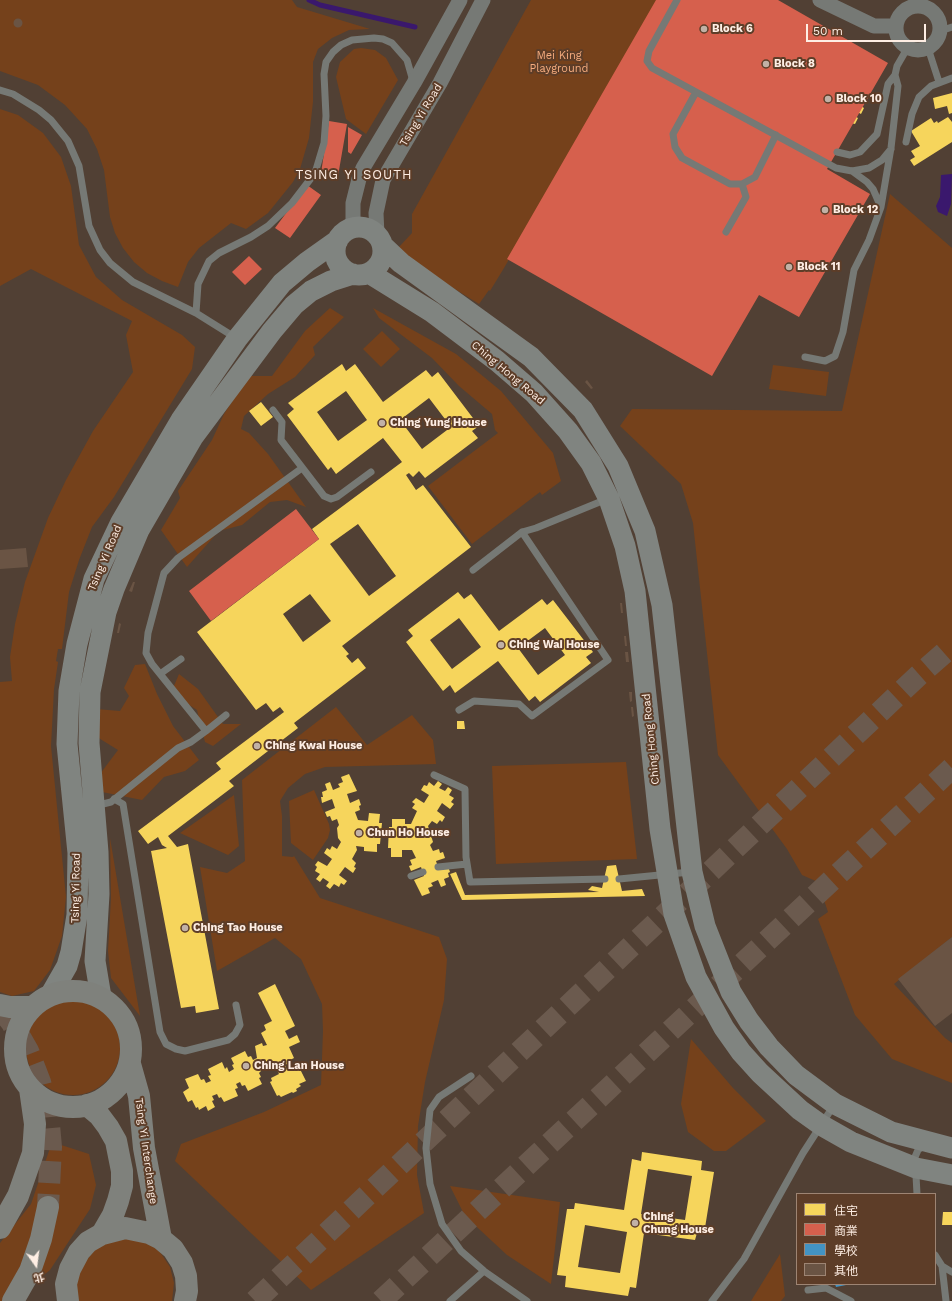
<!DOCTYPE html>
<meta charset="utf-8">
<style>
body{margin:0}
#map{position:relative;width:952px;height:1301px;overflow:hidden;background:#514034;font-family:"Work Sans","Noto Sans TC",sans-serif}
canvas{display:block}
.legend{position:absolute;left:796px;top:1193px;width:140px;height:92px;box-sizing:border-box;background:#5d3d28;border:1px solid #9d8473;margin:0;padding:5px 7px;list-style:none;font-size:12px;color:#feeee4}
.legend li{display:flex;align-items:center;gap:8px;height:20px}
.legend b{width:20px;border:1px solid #9d8473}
.north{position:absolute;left:16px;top:1245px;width:40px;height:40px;-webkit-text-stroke:3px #5d3d28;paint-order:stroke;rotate:166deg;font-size:11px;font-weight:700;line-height:16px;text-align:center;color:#feeee4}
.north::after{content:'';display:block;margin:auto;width:14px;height:18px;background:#feeee4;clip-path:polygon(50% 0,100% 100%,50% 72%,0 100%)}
.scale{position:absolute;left:806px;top:24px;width:120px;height:18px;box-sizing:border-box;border:2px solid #feeee4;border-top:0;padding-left:5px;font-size:12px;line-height:14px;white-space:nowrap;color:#feeee4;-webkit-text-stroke:3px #5d3d28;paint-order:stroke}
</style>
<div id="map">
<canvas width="952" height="1301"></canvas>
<ul class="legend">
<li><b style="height:11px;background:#f6d55c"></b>住宅</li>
<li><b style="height:11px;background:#d6604d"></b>商業</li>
<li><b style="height:11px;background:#4393c3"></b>學校</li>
<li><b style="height:11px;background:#6a5444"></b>其他</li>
</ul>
<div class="north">北</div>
<div class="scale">50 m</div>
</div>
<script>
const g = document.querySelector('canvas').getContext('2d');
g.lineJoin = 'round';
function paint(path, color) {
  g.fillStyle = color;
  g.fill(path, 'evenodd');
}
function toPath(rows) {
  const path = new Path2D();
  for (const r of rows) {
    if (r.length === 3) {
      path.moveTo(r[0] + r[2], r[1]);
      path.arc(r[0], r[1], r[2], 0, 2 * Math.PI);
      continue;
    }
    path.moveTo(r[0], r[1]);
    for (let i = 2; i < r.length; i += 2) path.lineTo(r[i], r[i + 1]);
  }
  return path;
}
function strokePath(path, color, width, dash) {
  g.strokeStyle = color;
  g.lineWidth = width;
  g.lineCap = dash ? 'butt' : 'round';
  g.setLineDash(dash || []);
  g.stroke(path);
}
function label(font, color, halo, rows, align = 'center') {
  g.font = font + ' "Work Sans",sans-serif';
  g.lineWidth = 4;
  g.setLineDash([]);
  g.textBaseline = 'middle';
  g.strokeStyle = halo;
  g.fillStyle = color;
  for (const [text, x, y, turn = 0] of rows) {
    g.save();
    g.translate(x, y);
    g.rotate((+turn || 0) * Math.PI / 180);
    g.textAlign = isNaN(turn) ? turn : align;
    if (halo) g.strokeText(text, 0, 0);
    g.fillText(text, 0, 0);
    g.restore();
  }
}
paint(toPath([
 [0,0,292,0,297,7,370,29,349,30,332,38,318,49,313,62,313,102,309,138,300,169,293,182,268,213,246,229,231,223,199,248,188,262,178,287,162,281,147,273,134,262,123,248,115,233,110,217,104,170,97,149,87,129,65,105,38,85,0,71],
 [531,0,659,0,504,268,490,291,489,290,479,304,405,258,399,247,412,233,412,214],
 [361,48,375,50,386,58,398,80,366,134,346,119,336,77,340,62,354,49],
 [0,109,18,115,43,133,61,157,71,186,79,245,96,277,122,300,182,335,195,347,192,369,114,497,92,527,79,560,69,592,62,649,58,649,56,661,58,662,54,689,51,746,66,897,62,936,50,970,34,991,12,996,0,992,0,682,12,681,10,657,15,624,25,582,48,518,66,480,93,431,133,372,126,335,132,321,31,269,0,286],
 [890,194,952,248,952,937,894,984,945,1038,952,1043,952,1083,892,1059,855,1015,818,919,828,912,818,882,802,875,787,849,718,755,693,523,681,484,620,426,632,409,842,411],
 [330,308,344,317,313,347,315,355,295,377,268,394,244,416,241,429,249,433,268,454,306,507,287,500,270,502,242,525,219,531,187,567,161,530,180,498,178,491,212,440,224,414,249,376,272,376,305,331],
 [373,308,456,354,501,391,553,453,561,481,542,495,540,492,472,544,428,486,498,433,495,430,492,414,459,386,432,358,379,318],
 [382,331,400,349,381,367,363,349],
 [773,365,829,372,826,396,769,389],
 [145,664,157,694,173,726,199,760,185,771,164,777,142,800,102,792,97,778,118,750,97,737,96,709,120,711,129,696,124,688,135,665],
 [179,674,198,689,223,724,241,724,213,746,205,742,197,710,171,693],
 [336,707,367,745,412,715,433,740,436,764,325,767,305,774,288,788,280,801,282,816,282,856,293,857,294,856,320,898,439,937,447,959,444,1000,425,1082,418,1126,417,1175,424,1213,311,1290,175,1161,181,1144,264,1112,321,1085,323,1031,322,1004,301,959,275,938,217,971,200,867,227,873,245,861,242,780],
 [626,762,637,859,496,864,492,766],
 [314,790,329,824,330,830,328,838,313,860,291,843,289,801],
 [234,795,239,846,228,855,180,833],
 [110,838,140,1016,111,978,108,951,111,898],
 [73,1048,47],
 [691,1039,733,1088,766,1121,726,1151,714,1151,688,1132,681,1104],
 [52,1142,89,1154,96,1185,90,1209,50,1270,12,1301,0,1301,0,1243,31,1204],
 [450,1186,560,1202,551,1284,507,1255,465,1216],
 [130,1238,147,1242,160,1252,170,1267,174,1283,172,1301,78,1301,76,1284,79,1269,99,1245],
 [780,1254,785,1296,781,1301,751,1301]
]), '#75411b');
paint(toPath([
 [952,174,951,204,947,216,938,212,936,206,940,197,941,175]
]), '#3a186d');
paint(toPath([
 [684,0,696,7,700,0,716,0,711,9,716,12,721,3,734,10,726,24,739,31,737,36,743,39,746,35,759,42,766,28,779,35,774,44,779,47,783,38,796,45,788,58,802,66,799,71,805,74,808,70,821,77,829,63,841,70,836,79,841,82,846,73,858,80,850,94,864,101,861,106,864,108,861,114,843,104,840,108,858,118,855,124,851,123,849,127,836,120,829,131,817,124,821,117,816,114,812,121,800,114,806,104,792,96,795,91,793,89,789,88,787,92,773,85,767,96,755,89,759,82,754,79,750,86,738,79,744,69,730,61,733,56,730,54,727,53,724,57,711,50,705,61,692,54,696,47,691,44,688,51,675,44,681,34,668,26,670,21,668,20,671,13,689,23,692,19,674,9,677,2,681,4],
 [718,34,754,53,752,58,716,38],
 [780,69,816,89,814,93,778,73],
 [952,93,952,113,949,114,947,106,935,109,933,98],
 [948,117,952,122,952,142,914,166,910,160,915,157,911,151,920,146,911,131,931,118,934,123,937,121,938,123],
 [832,174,840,178,830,195,835,197,844,181,851,185,849,189,853,191,847,202,858,209,852,221,845,217,842,222,849,226,842,238,830,231,823,243,819,241,814,250,818,252,811,264,824,270,817,283,809,279,807,283,814,287,807,300,795,293,788,305,784,303,782,306,775,302,784,285,780,283,771,299,763,295,765,292,762,290,768,278,757,272,764,260,771,264,774,259,767,255,774,243,785,249,791,237,795,239,797,235,800,230,797,228,803,217,792,211,799,198,807,202,809,197,802,194,809,182,820,187,826,175,830,177],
 [815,221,819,224,800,259,795,257],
 [566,228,578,235,572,246,577,249,583,238,595,245,590,254,602,261,599,266,602,268,598,274,582,265,579,269,596,279,592,285,589,283,587,288,574,281,569,291,556,284,562,273,558,270,552,281,539,274,545,264,533,257,539,246,553,254,555,250,542,242,548,231,560,238],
 [629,263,642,270,636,281,641,283,646,273,659,280,653,290,666,296,663,301,666,303,662,309,645,300,643,304,660,313,656,320,653,318,650,322,638,316,633,326,620,319,626,308,622,305,615,316,603,309,609,300,596,293,599,288,596,286,600,280,616,289,619,285,602,276,606,269,609,271,612,266,624,273],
 [694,298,706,305,700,316,705,318,711,308,723,315,718,325,730,331,724,342,710,335,708,339,721,346,715,357,703,350,697,361,685,354,691,343,686,340,680,351,668,344,674,335,661,328,664,323,661,321,664,315,681,324,684,320,667,310,671,304,674,306,677,301,689,308],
 [342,364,346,371,355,364,383,402,426,370,432,377,438,372,479,426,472,431,478,438,425,478,419,471,413,477,409,473,406,475,416,490,423,485,471,547,342,646,349,654,346,656,352,663,358,658,366,668,294,723,298,728,229,781,234,786,168,836,177,847,188,844,219,1009,196,1013,195,1006,181,1008,151,851,167,848,162,845,158,837,148,844,138,831,221,769,216,763,284,712,280,707,273,712,266,703,256,710,197,632,319,539,312,529,402,462,383,438,336,474,331,467,328,470,287,415,294,409,288,403],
 [346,391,367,420,338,441,317,412],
 [429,398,451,427,422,449,400,420],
 [358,524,396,576,369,596,330,544],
 [310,594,331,621,303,642,283,614],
 [261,402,273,417,261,426,249,411],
 [458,592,464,599,471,594,499,631,542,599,547,605,553,600,593,652,586,657,591,663,540,702,535,696,529,701,498,661,455,693,450,685,443,691,406,642,413,636,408,630],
 [459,618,481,647,452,669,430,640],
 [545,628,565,655,538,675,518,648],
 [457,721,464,721,465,729,457,729],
 [349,774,357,791,347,794,350,803,359,799,361,805,359,806,360,810,355,812,358,820,368,821,369,813,380,814,379,823,382,823,380,844,377,844,377,852,364,851,364,847,356,846,357,850,352,859,356,863,354,867,356,868,353,873,345,867,339,875,347,881,344,885,341,883,339,887,334,884,330,889,326,886,329,882,323,878,320,882,316,879,320,874,315,871,317,867,315,865,318,861,327,866,332,859,324,853,327,848,330,850,332,846,337,849,341,842,338,838,337,828,339,825,337,819,332,821,330,816,327,817,325,812,335,808,332,799,322,803,321,797,323,797,322,792,327,790,325,784,330,782,333,790,340,787,338,784,343,782,341,777],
 [438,781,442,784,439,788,445,791,448,787,452,790,449,795,454,798,451,802,454,804,450,809,442,803,437,811,445,817,442,822,440,820,437,824,432,821,428,826,433,842,430,845,433,851,439,849,440,853,443,852,445,858,436,861,439,870,448,866,450,872,448,873,449,877,444,879,446,885,441,887,438,880,431,883,433,886,428,888,430,893,422,896,414,880,424,876,421,867,411,871,409,866,412,865,410,860,416,858,412,850,402,850,402,857,391,857,391,848,388,848,389,827,392,827,392,819,405,819,405,824,411,824,417,811,412,808,415,804,412,802,416,798,424,803,429,795,421,790,424,785,427,786,429,782,434,786],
 [616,865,622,891,642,889,645,896,462,900,450,874,456,872,465,895,599,892,588,890,592,886,602,888,607,866],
 [275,984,295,1026,285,1031,289,1039,297,1035,300,1042,289,1047,294,1058,288,1061,289,1063,285,1065,287,1070,291,1068,293,1070,299,1067,306,1081,299,1084,301,1086,296,1089,297,1091,293,1093,292,1092,281,1097,279,1095,277,1096,270,1082,272,1081,271,1078,279,1074,277,1070,274,1071,270,1063,267,1065,266,1063,259,1067,261,1071,259,1073,261,1077,259,1078,262,1084,248,1091,245,1085,242,1086,240,1082,236,1084,238,1088,235,1089,238,1096,224,1102,221,1097,219,1098,217,1094,212,1096,214,1100,212,1101,215,1107,208,1111,206,1106,199,1110,198,1107,196,1108,192,1100,188,1102,183,1092,189,1088,185,1079,198,1074,201,1080,204,1079,206,1083,211,1081,208,1076,211,1075,208,1069,222,1062,225,1069,227,1067,229,1072,234,1069,232,1065,234,1064,231,1058,245,1051,248,1057,251,1056,253,1060,257,1058,255,1046,262,1043,263,1046,267,1045,261,1033,266,1030,264,1025,272,1021,258,993],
 [642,1152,702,1161,701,1170,714,1172,704,1234,697,1233,695,1240,644,1233,636,1288,630,1287,628,1296,565,1287,566,1276,557,1275,567,1209,574,1209,575,1203,624,1210,632,1159,641,1161],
 [648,1169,692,1176,685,1220,641,1214],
 [585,1225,627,1232,620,1273,578,1267],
 [943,1212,952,1212,952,1225,942,1225]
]), '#f6d55c');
paint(toPath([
 [656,0,778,0,888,63,827,169,870,194,799,317,759,295,712,376,507,259],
 [329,121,347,124,338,176,321,173],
 [348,127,362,135,351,154,348,152],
 [307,185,321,195,290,238,275,228],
 [249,256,262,269,245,285,232,272],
 [296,509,319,539,211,621,189,591]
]), '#d6604d');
paint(toPath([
 [835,1284,846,1284,846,1285,836,1287]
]), '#4393c3');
strokePath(toPath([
 [309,0,320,5,415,27]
]), '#3a186d', 5);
paint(toPath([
 [18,23,4.5],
 [587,380,593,388,591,389,585,382],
 [26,548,28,567,0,569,0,550],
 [133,582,135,582,132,592,129,591],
 [620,603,622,603,623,613,621,613],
 [119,623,121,624,119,633,117,633],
 [624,636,626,636,627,646,625,646],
 [625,652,628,652,629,662,626,662],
 [629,692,632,692,632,701,630,702],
 [631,707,633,707,634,716,632,717],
 [952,937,952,1013,935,1026,898,979]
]), '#6a5444');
strokePath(toPath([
 [0,1008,12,1023,28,1051,40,1082,48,1114,51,1147,48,1207]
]), '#6b5a4e', 22, [22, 11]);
strokePath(toPath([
 [255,1301,919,675,952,646],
 [381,1301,952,768]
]), '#6b5a4e', 22, [22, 11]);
strokePath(toPath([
 [677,0,649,51,647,61,652,68,836,168,852,171,869,168,882,160,891,149],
 [914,0,916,6],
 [940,31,952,27],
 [928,48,939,82],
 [0,90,13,94,39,110,51,120,68,141,79,166,89,226,100,250,110,263,133,282,196,313,236,338],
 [696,92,673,134,675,147,682,158,730,184,742,184,755,177,776,135],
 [906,142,912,114,919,97,931,86,952,78],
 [837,152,850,155,860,152,877,134,888,84,895,75],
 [852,171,867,182,873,189,880,205],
 [726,232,746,197,742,184],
 [196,313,198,284,209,261,219,253,251,237,268,226,292,203,315,173,324,143,326,116,324,74,326,62,333,52,341,45,352,40,374,38,383,39,392,43,407,60,413,81],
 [805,357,825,361,835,356,843,332,854,270,869,240,881,207,891,148,898,86,895,75,897,66,908,47],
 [273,410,282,422,281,440,324,496,331,499,337,497,371,472],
 [473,570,522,532,536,528,607,499],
 [160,674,181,659],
 [459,710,474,701,519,704,532,716,608,660,522,532],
 [206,731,226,715],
 [434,775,465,789,466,857,470,882,605,879],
 [114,799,123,804,160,1032,166,1044,176,1049,185,1051,228,1040,235,1034,240,1025,236,1005],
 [95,806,111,802,178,748,191,742,206,731,152,664,146,653,148,633,164,573,178,558,302,468],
 [438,867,467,864],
 [411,876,423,872],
 [619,879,690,872],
 [471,1076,439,1097,430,1110,426,1148,430,1184,442,1224,461,1251,484,1271,527,1301],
 [917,1194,915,1157,918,1150,925,1145],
 [935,1255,942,1266,946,1301],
 [942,1266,952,1272],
 [808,1290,826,1288,851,1301],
 [450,1301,484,1271],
 [712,1301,744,1259,803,1153,834,1105]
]), '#767975', 7);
strokePath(toPath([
 [820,0,874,26,896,26],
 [918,28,22],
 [353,228,353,203,359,179,363,168,414,83,460,0],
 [377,235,376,213,383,180,440,83,483,0]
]), '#767975', 15);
strokePath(toPath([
 [359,251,24],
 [383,246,401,263,531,357,583,410,618,466,645,531,662,605,692,872,705,926,731,992,749,1021,769,1047,796,1075,835,1104,891,1132,952,1148],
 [369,273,432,312,497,361,534,393,568,431,591,463,609,499,625,546,635,591,660,829,674,914,696,977,724,1028,741,1052,760,1073,800,1110,821,1125,851,1142,916,1168,952,1175],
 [51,994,67,966,71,952,77,915,78,853,67,744,69,691,77,644,94,579,121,522,181,420,237,339,282,283,307,262,338,240],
 [101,997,95,961,99,894,98,852,89,743,90,692,106,612,114,589,139,530,193,437,272,331,294,305,311,291,331,281,353,274]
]), '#808480', 21);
strokePath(toPath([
 [73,1049,58],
 [0,1005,10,1007,32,1007],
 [130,1064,139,1096,144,1148,161,1239],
 [87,1105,99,1115,108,1127,116,1141,122,1171,122,1186,118,1201,113,1215,102,1234],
 [0,1228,18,1196,33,1153,35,1124,30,1089],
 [13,1301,30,1271,41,1239,48,1207],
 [68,1301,66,1284,70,1269,79,1252,88,1242,102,1234,125,1228,149,1233,161,1239,173,1249,182,1263,186,1276,187,1291,185,1301]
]), '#7f817c', 22);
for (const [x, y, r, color] of [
 [704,29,4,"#c1b1a6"],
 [766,64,4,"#c1b1a6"],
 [828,99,4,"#c1b1a6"],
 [825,210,4,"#c1b1a6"],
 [789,267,4,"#c1b1a6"],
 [382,423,4,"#c1b1a6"],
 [501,645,4,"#c1b1a6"],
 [257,746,4,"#c1b1a6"],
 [359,833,4,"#c1b1a6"],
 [185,928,4,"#c1b1a6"],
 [246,1066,4,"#c1b1a6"],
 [635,1223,4,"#c1b1a6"]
]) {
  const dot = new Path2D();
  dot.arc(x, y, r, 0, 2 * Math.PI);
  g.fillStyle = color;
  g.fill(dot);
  strokePath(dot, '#5d3d28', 1.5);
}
label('bold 11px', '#feeee4', '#5d3d28', [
 ["Block 6",712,29],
 ["Block 8",774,64],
 ["Block 10",836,99],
 ["Block 12",833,210],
 ["Block 11",797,267],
 ["Ching Yung House",390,423],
 ["Ching Wai House",509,645],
 ["Ching Kwai House",265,746],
 ["Chun Ho House",367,833],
 ["Ching Tao House",193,928],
 ["Ching Lan House",254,1066],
 ["Ching",643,1217],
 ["Chung House",643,1230]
], 'left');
label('11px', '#f6ac7e', '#5d3d28', [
 ["Mei King",559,56],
 ["Playground",559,69]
]);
label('11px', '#feeee4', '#5d3d28', [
 ["Tsing Yi Road",421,115,-59],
 ["Ching Hong Road",508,373,40],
 ["Tsing Yi Road",105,558,-67],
 ["Ching Hong Road",651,739,-96],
 ["Tsing Yi Road",76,888,-89],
 ["Tsing Yi Interchange",146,1151,82]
]);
g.letterSpacing = '1px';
label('13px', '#feeee4', '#5d3d28', [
 ["TSING YI SOUTH",354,175]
]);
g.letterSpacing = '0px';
</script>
